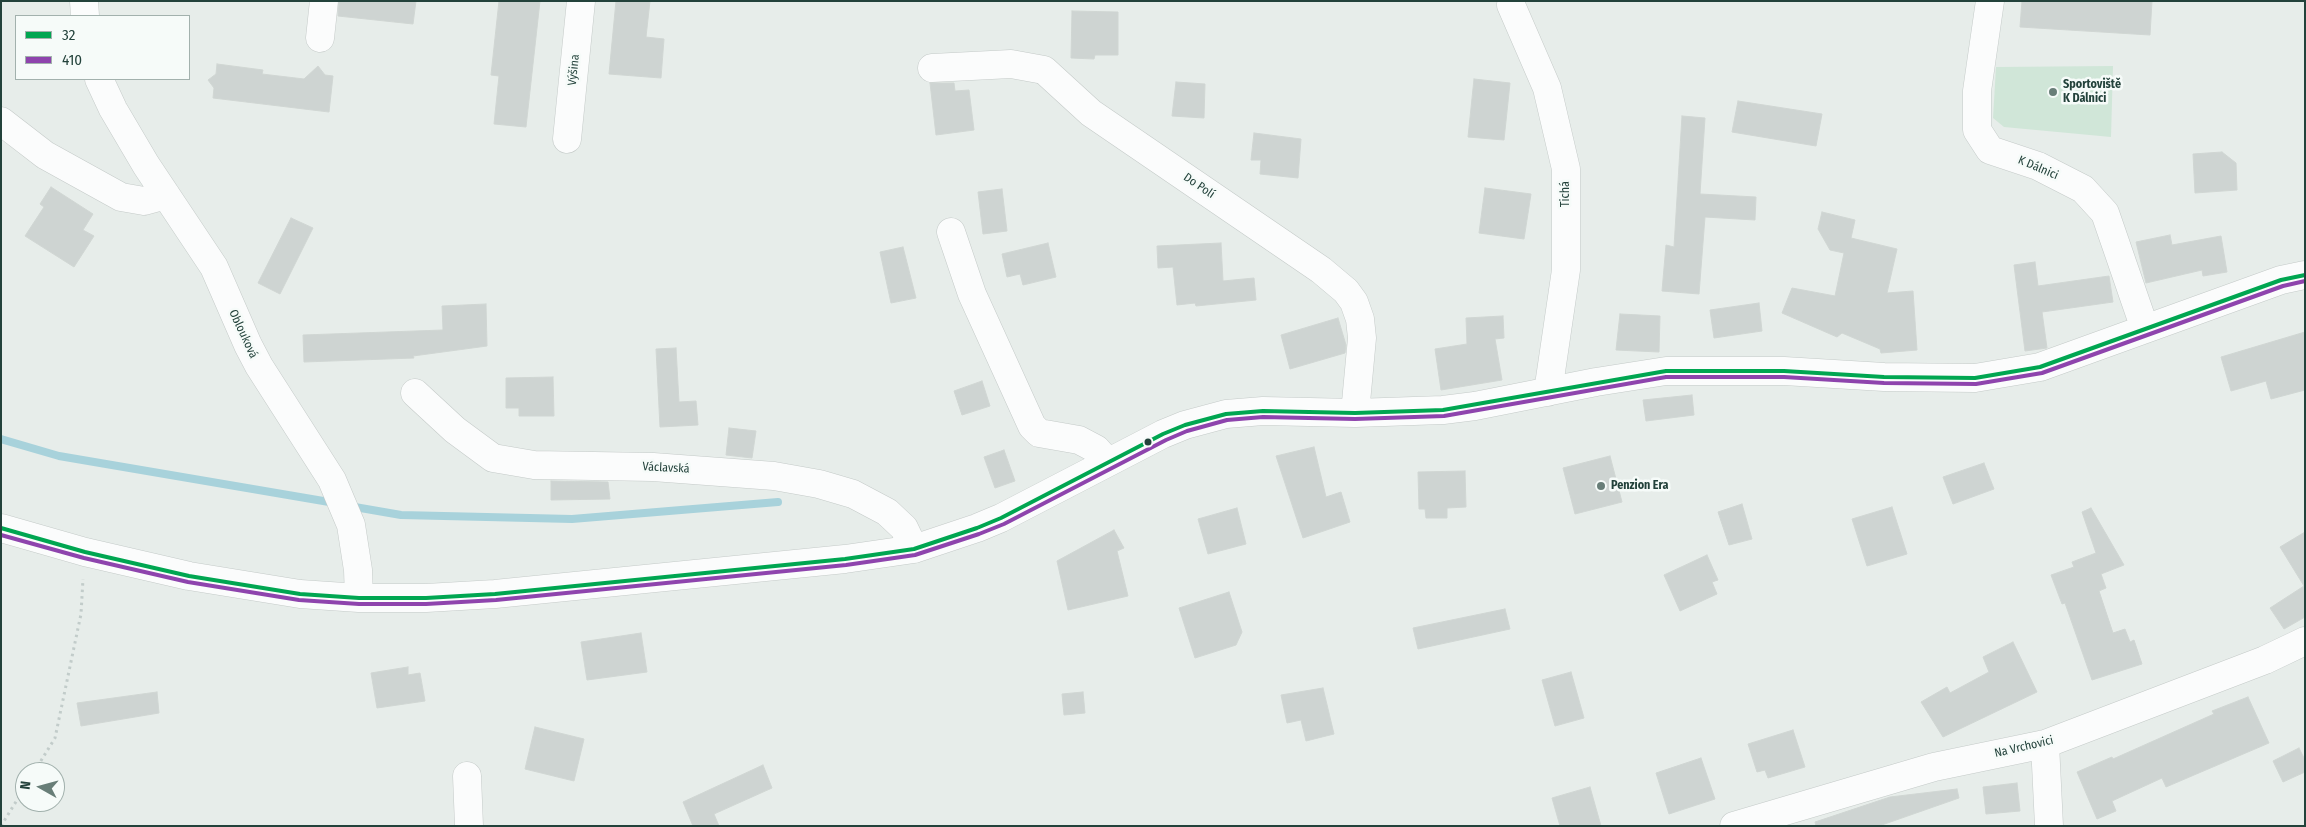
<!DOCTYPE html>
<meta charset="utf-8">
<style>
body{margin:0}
#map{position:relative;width:2306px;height:827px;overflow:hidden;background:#e7edea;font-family:"Fira Sans Condensed",sans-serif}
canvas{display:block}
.frame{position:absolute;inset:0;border:2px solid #23423b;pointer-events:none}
.legend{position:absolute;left:15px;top:15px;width:175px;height:65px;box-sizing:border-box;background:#f6fbf9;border:1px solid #a2b1ad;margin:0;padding:6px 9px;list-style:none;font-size:15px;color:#23423b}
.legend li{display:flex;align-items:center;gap:10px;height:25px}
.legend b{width:25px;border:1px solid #a2b1ad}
.north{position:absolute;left:15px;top:762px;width:50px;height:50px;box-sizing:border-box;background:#f6fbf9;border:1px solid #a2b1ad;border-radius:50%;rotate:277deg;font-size:14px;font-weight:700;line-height:20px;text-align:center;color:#23423b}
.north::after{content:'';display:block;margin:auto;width:18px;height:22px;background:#687e78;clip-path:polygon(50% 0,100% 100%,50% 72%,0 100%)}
</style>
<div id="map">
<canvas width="2306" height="827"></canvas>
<div class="frame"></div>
<ul class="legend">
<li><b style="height:6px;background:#00a651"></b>32</li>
<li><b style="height:6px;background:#8e44ad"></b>410</li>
</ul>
<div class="north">N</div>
</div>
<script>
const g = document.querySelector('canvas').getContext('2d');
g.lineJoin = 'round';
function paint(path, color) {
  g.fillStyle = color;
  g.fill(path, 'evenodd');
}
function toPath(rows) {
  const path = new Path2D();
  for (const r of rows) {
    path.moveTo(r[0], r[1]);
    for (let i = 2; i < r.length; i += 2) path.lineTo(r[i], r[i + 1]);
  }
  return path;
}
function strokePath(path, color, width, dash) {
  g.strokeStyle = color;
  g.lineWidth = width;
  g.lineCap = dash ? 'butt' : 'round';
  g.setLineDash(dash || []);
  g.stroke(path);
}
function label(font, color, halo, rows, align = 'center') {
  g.font = font + ' "Fira Sans Condensed",sans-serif';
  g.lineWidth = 5;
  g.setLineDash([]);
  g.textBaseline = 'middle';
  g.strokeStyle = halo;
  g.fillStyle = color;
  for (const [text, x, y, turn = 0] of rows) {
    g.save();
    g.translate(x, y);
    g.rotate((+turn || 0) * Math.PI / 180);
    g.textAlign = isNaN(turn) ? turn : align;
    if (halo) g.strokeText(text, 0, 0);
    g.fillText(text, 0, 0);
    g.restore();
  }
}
paint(toPath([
 [2113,66,2111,137,2004,127,1993,118,1996,67]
]), '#d0e6d8');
strokePath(toPath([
 [1,439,59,456,335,503],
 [349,506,401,515,572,519,778,502]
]), '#a8d2db', 8);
const building = toPath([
 [339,1,416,1,413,24,338,16,339,1],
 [499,1,540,1,526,127,494,124,499,76,491,75,499,1],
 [616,1,650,1,646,37,664,39,661,78,609,74,616,1],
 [2022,1,2152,1,2150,35,2020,27,2022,1],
 [1072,11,1118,12,1118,55,1095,55,1094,59,1071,58,1072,11],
 [217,64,263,70,262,74,304,79,318,66,325,75,333,76,329,112,213,98,214,88,208,80,216,74,217,64],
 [1474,79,1510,83,1504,140,1468,137,1474,79],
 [1176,82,1205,84,1204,118,1172,116,1176,82],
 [930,83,954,83,955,91,969,90,974,130,936,135,930,83],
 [1738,101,1822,114,1816,146,1732,132,1738,101],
 [1682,116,1705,118,1700,194,1756,197,1755,220,1705,217,1699,294,1662,291,1666,245,1674,247,1682,116],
 [1254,133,1301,139,1298,178,1260,174,1261,160,1251,160,1254,133],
 [2222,152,2236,163,2237,190,2195,193,2193,154,2222,152],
 [51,187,93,214,83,230,94,236,74,267,25,236,44,207,40,204,51,187],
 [1485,188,1531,194,1524,239,1479,233,1485,188],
 [1002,189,1007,231,983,234,978,192,1002,189],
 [1822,212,1855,220,1851,238,1897,249,1887,293,1913,291,1917,350,1881,353,1880,349,1842,333,1837,337,1782,313,1792,288,1835,296,1844,253,1830,250,1818,229,1822,212],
 [291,218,313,228,280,294,258,283,291,218],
 [2170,235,2172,245,2221,236,2227,272,2203,276,2202,270,2146,283,2136,242,2170,235],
 [1048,243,1056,277,1023,285,1020,274,1007,277,1002,254,1048,243],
 [1221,243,1223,281,1254,278,1256,300,1196,306,1195,303,1177,305,1173,267,1158,268,1157,246,1221,243],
 [903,247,916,298,891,303,880,252,903,247],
 [2035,262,2038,286,2109,276,2113,302,2042,312,2047,348,2025,351,2014,265,2035,262],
 [1759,303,1762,331,1714,338,1710,310,1759,303],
 [486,304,487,346,413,356,414,358,304,362,303,335,443,330,442,306,486,304],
 [1620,314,1660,316,1659,352,1616,350,1620,314],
 [1503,316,1504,338,1495,339,1502,380,1441,390,1435,349,1467,344,1466,318,1503,316],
 [1338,318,1346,345,1345,353,1290,369,1281,335,1338,318],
 [2305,332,2305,390,2271,399,2266,381,2231,391,2221,357,2305,332],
 [676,348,679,402,696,401,698,425,660,427,656,349,676,348],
 [553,377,554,416,519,416,519,408,506,408,506,378,553,377],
 [982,381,990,406,962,415,954,391,982,381],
 [1692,395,1694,415,1646,421,1643,400,1692,395],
 [729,428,756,431,752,458,726,455,729,428],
 [1314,447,1326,497,1341,492,1350,522,1303,538,1276,456,1314,447],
 [1004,450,1015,481,995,488,984,457,1004,450],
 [1610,456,1622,502,1575,514,1563,468,1610,456],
 [1984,463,1994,489,1953,504,1943,477,1984,463],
 [1465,471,1466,507,1447,508,1447,518,1426,518,1425,509,1419,509,1418,472,1465,471],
 [551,481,608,482,610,499,551,500,551,481],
 [1742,504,1752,539,1729,545,1718,512,1742,504],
 [1892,507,1907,554,1867,566,1852,519,1892,507],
 [1237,508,1246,544,1208,554,1198,519,1237,508],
 [2091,508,2124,565,2101,574,2106,588,2099,591,2113,633,2125,629,2130,642,2134,640,2142,664,2092,680,2065,603,2062,604,2051,575,2074,567,2072,562,2096,553,2082,512,2091,508],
 [1114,530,1124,548,1117,551,1128,596,1068,610,1057,561,1114,530],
 [2305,532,2305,617,2284,629,2270,608,2304,586,2280,547,2305,532],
 [1707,555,1718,580,1712,582,1717,594,1680,611,1664,575,1707,555],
 [1229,592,1242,632,1236,645,1195,658,1179,608,1229,592],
 [1505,609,1510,629,1418,649,1413,628,1505,609],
 [641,633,647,672,587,680,581,642,641,633],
 [2013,642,2037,692,1943,737,1921,702,1947,687,1950,693,1989,672,1983,657,2013,642],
 [408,667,408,675,420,673,425,701,377,708,371,673,408,667],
 [1571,672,1584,718,1555,726,1542,680,1571,672],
 [1323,688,1334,734,1306,741,1301,720,1287,723,1281,695,1323,688],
 [157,692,159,713,81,726,77,703,157,692],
 [1083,692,1085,713,1064,715,1062,694,1083,692],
 [2248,697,2269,743,2166,787,2162,778,2112,801,2116,811,2097,819,2077,772,2112,757,2113,759,2214,714,2212,711,2248,697],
 [535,727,584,739,574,781,525,769,535,727],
 [1793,730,1805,767,1768,778,1765,770,1757,772,1748,744,1793,730],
 [2299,748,2305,760,2305,772,2283,782,2273,761,2299,748],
 [1701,758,1715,799,1669,814,1656,773,1701,758],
 [763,765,772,788,714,814,719,826,693,826,683,802,763,765],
 [2017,783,2020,811,1986,814,1983,787,2017,783],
 [1590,787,1601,826,1560,826,1552,798,1590,787],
 [1957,789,1959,798,1879,826,1816,826,1815,822,1890,797,1957,789]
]);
paint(building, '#ced4d2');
strokePath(building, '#d0d6d3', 1);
const minor = toPath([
 [84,1,85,16],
 [1990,1,1977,91,1977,130,1990,150,2038,166,2083,189,2105,213,2145,329],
 [1511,5,1547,88,1566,169,1566,270,1548,392],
 [320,38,324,1],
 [932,68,1011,64,1044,70,1091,113,1321,270,1346,291,1354,302,1360,319,1362,338,1355,413],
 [99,79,113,109,146,165,214,267,248,345,259,366,332,480,351,525,358,570,359,598],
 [1,121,45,155,121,197,144,201,166,195],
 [567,139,581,1],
 [951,232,972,294,1032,426,1039,433,1079,440,1096,449,1107,461],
 [415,393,455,430,493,458,534,465,653,467,774,476,819,484,853,494,887,512,904,528,914,549],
 [1,528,85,552,189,576,300,594,359,598,426,598,495,594,845,559,914,549,977,528,1001,518,1163,434,1185,425,1226,414,1263,411,1355,413,1443,410,1475,406,1596,382,1666,371,1784,371,1884,377,1975,378,2040,367,2281,280,2305,275],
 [2045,744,2049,826],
 [467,776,469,826],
 [1734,826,1934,767,2045,744,2265,660,2305,641]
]);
strokePath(minor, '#c4cac8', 29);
strokePath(toPath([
 [34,772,55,738,81,614,83,579],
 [1,826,25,787]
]), '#c2ccca', 3, [2.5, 4]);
strokePath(minor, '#fbfcfc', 28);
strokePath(toPath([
 [1,528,85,552,189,576,300,594,359,598,426,598,495,594,845,559,914,549,977,528,1001,518,1163,434,1185,425,1226,414,1263,411,1355,413,1443,410,1666,371,1784,371,1884,377,1975,378,2040,367,2281,280,2305,275]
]), '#00a651', 4);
strokePath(toPath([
 [1,535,84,558,188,582,299,600,359,604,426,604,496,600,846,565,915,555,979,534,1004,524,1166,440,1187,431,1227,420,1263,417,1355,419,1444,416,1666,377,1784,377,1884,383,1976,384,2042,373,2283,286,2305,281]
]), '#8e44ad', 4);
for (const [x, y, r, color] of [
 [2053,92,5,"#687e78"],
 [1148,442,4.5,"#23423b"],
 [1601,486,5,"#687e78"]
]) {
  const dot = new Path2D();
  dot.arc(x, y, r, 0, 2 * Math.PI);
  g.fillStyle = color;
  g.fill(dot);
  strokePath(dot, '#f6fbf9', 2);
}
label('12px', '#23423b', '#f6fbf9', [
 ["Výšina",574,70,-84],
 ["K Dálnici",2038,168,23],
 ["Do Polí",1199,186,34],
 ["Tichá",1566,194,-90],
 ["Oblouková",243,334,65],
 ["Václavská",666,468,3],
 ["Na Vrchovici",2024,747,-13]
]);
label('bold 12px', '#23423b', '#f6fbf9', [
 ["Sportoviště",2063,85],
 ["K Dálnici",2063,99],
 ["Penzion Era",1611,486]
], 'left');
</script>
